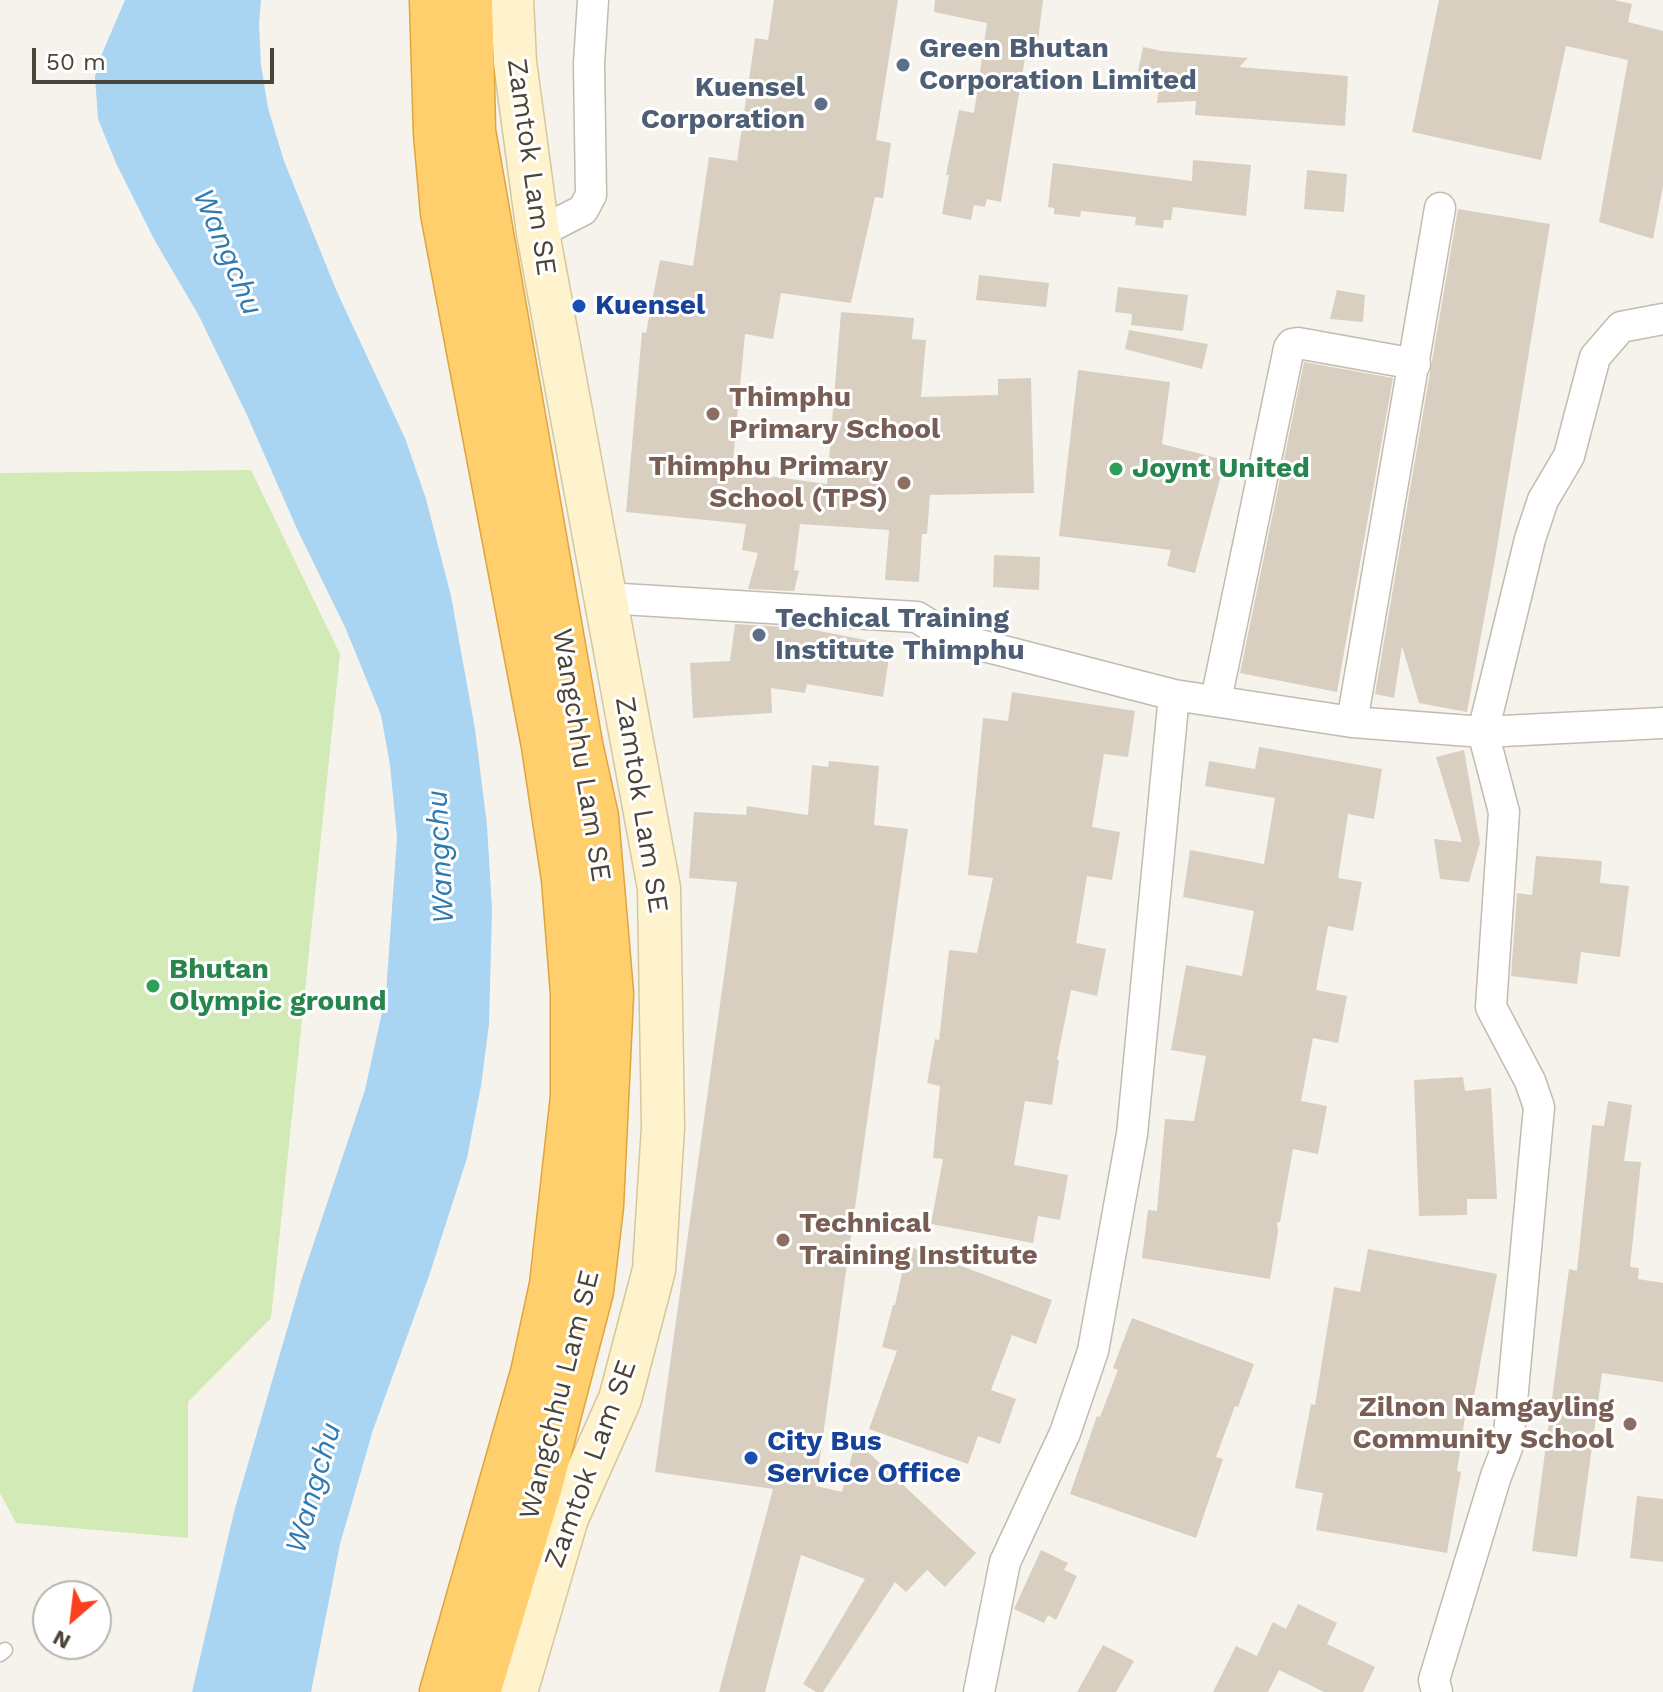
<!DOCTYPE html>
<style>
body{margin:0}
#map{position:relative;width:1663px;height:1692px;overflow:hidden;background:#f6f3ec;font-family:"Work Sans",sans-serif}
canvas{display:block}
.north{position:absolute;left:32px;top:1580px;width:80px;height:80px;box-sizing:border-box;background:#fff;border:2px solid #b7b4b0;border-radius:50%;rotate:208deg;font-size:22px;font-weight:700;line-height:32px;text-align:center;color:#4b4439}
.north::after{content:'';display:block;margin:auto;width:28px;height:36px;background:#fc3f1d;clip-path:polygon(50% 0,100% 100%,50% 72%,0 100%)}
.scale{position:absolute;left:32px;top:48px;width:242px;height:36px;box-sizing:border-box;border:4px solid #4b4439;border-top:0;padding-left:10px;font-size:24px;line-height:28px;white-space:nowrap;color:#4b4439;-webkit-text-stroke:6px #fff;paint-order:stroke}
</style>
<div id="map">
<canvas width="1663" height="1692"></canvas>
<div class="north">N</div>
<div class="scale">50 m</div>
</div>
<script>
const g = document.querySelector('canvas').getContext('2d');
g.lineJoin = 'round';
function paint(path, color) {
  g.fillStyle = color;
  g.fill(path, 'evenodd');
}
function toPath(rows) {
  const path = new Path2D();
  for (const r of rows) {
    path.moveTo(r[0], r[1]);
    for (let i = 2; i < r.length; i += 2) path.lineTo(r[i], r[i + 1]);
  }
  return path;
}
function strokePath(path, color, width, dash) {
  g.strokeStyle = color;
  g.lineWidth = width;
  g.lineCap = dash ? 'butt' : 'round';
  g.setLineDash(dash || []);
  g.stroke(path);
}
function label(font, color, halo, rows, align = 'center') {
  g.font = font + ' "Work Sans",sans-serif';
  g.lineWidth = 6;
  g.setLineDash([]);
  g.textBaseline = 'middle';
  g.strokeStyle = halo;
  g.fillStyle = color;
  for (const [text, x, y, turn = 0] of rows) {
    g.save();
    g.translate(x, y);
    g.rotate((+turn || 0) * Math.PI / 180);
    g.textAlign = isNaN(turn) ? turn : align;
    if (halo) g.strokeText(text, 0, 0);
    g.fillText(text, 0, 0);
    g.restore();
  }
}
paint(toPath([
 [251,470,340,654,271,1318,188,1402,188,1538,16,1523,0,1493,0,473]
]), '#d2eab5');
paint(toPath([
 [125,0,261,0,259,24,261,65,268,108,284,161,337,292,405,438,426,499,451,596,475,729,487,825,492,909,489,1024,481,1086,467,1158,429,1276,373,1430,340,1544,311,1692,192,1692,234,1512,302,1278,365,1090,386,994,397,837,390,765,381,715,345,627,298,531,246,413,198,314,155,241,116,163,98,119,95,77,98,63]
]), '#a9d4f2');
paint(toPath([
 [774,0,898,0,876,140,891,143,883,198,875,197,851,303,781,293,773,339,745,334,732,471,827,484,841,312,914,318,912,339,926,340,921,397,998,395,998,379,1031,378,1034,493,930,495,927,534,922,534,919,582,885,580,889,530,800,524,794,570,799,571,794,591,748,589,758,553,742,550,746,524,626,512,642,332,646,333,660,260,693,266,709,157,737,161,755,38,768,40],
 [935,0,1043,0,1037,48,1030,47,1029,53,1026,52,1001,202,987,199,985,207,974,205,971,220,942,214,949,175,946,175,959,110,974,113,987,23,934,12],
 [1439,0,1614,0,1632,4,1628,22,1663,31,1663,186,1653,239,1599,222,1628,60,1566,46,1541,160,1412,132],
 [1143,47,1162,51,1248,58,1239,67,1348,76,1345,126,1195,115,1196,101,1157,103,1160,76,1138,71],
 [1193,160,1251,165,1246,216,1173,207,1171,220,1164,220,1163,228,1135,225,1136,217,1081,211,1080,217,1054,214,1054,208,1048,207,1053,163,1192,181],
 [1307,170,1347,174,1344,212,1304,209],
 [1458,209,1550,224,1495,559,1467,712,1419,703,1402,646,1394,698,1375,694],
 [979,275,1049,283,1046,307,976,300],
 [1118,287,1188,295,1183,331,1131,325,1132,314,1115,312],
 [1337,290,1365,295,1363,322,1330,319],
 [1129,330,1208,344,1202,369,1125,349],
 [1304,362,1393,378,1337,692,1240,673],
 [1078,370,1170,382,1162,444,1225,460,1195,573,1167,566,1171,550,1059,536],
 [994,555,1040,557,1039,590,993,587],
 [735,624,804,628,891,645,883,697,807,684,805,693,771,688,772,713,693,718,690,663,730,661],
 [1012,692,1135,711,1128,757,1104,754,1092,827,1120,832,1112,880,1087,876,1076,943,1106,949,1097,996,1071,990,1057,1060,1059,1060,1052,1105,1025,1101,1014,1165,1068,1175,1060,1220,1038,1216,1033,1243,931,1224,943,1159,933,1158,940,1086,927,1083,935,1039,939,1040,949,950,977,953,993,878,968,875,983,718,1008,721],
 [1259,747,1382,769,1374,819,1348,814,1338,878,1362,882,1353,931,1328,926,1316,990,1347,996,1338,1043,1313,1038,1301,1101,1327,1106,1318,1154,1293,1149,1280,1222,1277,1222,1278,1232,1270,1279,1142,1258,1148,1210,1157,1211,1165,1119,1194,1121,1206,1056,1171,1050,1186,965,1242,976,1254,911,1183,897,1190,850,1264,864,1275,798,1205,786,1209,761,1255,769],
 [1464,750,1480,843,1469,882,1440,879,1434,839,1462,842,1436,757],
 [829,761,879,766,874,825,908,829,816,1486,842,1492,856,1441,976,1553,945,1587,927,1570,906,1592,895,1582,823,1692,816,1692,803,1684,865,1579,801,1555,765,1692,719,1692,773,1489,655,1472,737,882,689,878,694,812,746,815,747,806,808,815,812,765,828,767],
 [1536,856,1602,861,1600,883,1629,886,1620,957,1581,952,1577,984,1511,976,1517,893,1532,895],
 [1463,1077,1465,1091,1491,1088,1497,1199,1467,1199,1467,1215,1419,1216,1414,1080],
 [1608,1101,1632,1105,1624,1161,1641,1162,1630,1267,1639,1268,1638,1279,1663,1283,1663,1382,1602,1373,1577,1557,1532,1551,1569,1269,1577,1271,1592,1125,1604,1126],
 [908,1246,1052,1300,1036,1344,1012,1335,991,1390,1016,1399,1000,1444,978,1436,968,1464,869,1429,897,1351,882,1347,893,1305,895,1305],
 [1368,1249,1497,1274,1470,1418,1465,1417,1457,1471,1461,1472,1447,1553,1316,1530,1323,1493,1295,1488,1311,1404,1315,1405,1334,1287,1360,1292],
 [1132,1318,1254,1364,1238,1407,1235,1406,1216,1457,1223,1459,1196,1538,1070,1494,1097,1416,1100,1417,1118,1370,1113,1368],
 [1637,1496,1663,1499,1663,1562,1630,1558],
 [1041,1550,1068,1563,1064,1570,1077,1576,1056,1620,1048,1615,1044,1623,1014,1609],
 [1298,1604,1337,1623,1327,1644,1375,1667,1363,1692,1324,1692,1279,1670,1268,1692,1213,1692,1236,1646,1257,1656,1273,1622,1286,1629],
 [1103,1645,1134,1661,1116,1692,1077,1692]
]), '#d8cfc1');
const lane = toPath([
 [0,1654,5,1650]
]);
const street = toPath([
 [538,233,583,210,591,195,589,64,593,0],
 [606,598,917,617,949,637,1174,695,1352,722,1483,732,1663,723],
 [1216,700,1289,348,1292,344,1298,343,1415,364],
 [1352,722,1440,208],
 [979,1692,1005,1562,1065,1433,1093,1351,1132,1134,1174,695],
 [1437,1692,1434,1680,1496,1476,1508,1445,1539,1107,1530,1081,1491,1007,1504,812,1483,732,1530,539,1543,500,1569,456,1595,357,1621,327,1663,319]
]);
const secondary = toPath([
 [512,0,515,62,538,233,659,888,663,1127,654,1270,620,1399,567,1518,516,1692]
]);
const highway = toPath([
 [432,0,436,133,443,213,544,746,564,879,573,993,573,1097,552,1285,533,1373,442,1692],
 [470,0,473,131,580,744,596,817,611,994,601,1206,591,1291,540,1486,478,1692]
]);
strokePath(lane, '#c2bbae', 17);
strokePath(street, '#c2bbae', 33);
strokePath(secondary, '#d6c79b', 45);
strokePath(highway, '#e0a43c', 47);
strokePath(lane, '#fff', 14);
strokePath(street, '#fff', 30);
strokePath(secondary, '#fff3cd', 42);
strokePath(highway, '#ffcf6e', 44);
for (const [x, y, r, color] of [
 [903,65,8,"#5c6f8a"],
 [821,104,8,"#5c6f8a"],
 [579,306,8,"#1a4fb4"],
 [713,414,8,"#8d6e63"],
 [1116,469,8,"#2e9e5b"],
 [904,483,8,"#8d6e63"],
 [759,635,8,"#5c6f8a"],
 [153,986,8,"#2e9e5b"],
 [783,1240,8,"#8d6e63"],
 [1630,1424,8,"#8d6e63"],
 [751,1458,8,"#1a4fb4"]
]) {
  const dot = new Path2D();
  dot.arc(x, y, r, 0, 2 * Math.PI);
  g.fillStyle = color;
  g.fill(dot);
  strokePath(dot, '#fff', 3);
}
label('bold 28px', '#4e5e75', '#fff', [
 ["Green Bhutan",919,49],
 ["Corporation Limited",919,81],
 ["Kuensel",805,88,"right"],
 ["Corporation",805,120,"right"],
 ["Techical Training",775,619],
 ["Institute Thimphu",775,651]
], 'left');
label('28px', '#4b4439', '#fff', [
 ["Zamtok Lam SE",531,167,82],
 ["Wangchhu Lam SE",581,755,81],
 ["Zamtok Lam SE",641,805,81],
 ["Wangchhu Lam SE",560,1395,-76],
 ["Zamtok Lam SE",591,1464,-70]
]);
label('bold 28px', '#164399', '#fff', [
 ["Kuensel",595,306],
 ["City Bus",767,1442],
 ["Service Office",767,1474]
], 'left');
label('bold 28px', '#785e54', '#fff', [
 ["Thimphu",729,398],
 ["Primary School",729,430],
 ["Thimphu Primary",888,467,"right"],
 ["School (TPS)",888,499,"right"],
 ["Technical",799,1224],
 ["Training Institute",799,1256],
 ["Zilnon Namgayling",1614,1408,"right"],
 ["Community School",1614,1440,"right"]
], 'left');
label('bold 28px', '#27864d', '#fff', [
 ["Joynt United",1132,469],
 ["Bhutan",169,970],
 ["Olympic ground",169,1002]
], 'left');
label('italic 30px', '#2e7ab2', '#fff', [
 ["Wangchu",227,252,67],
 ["Wangchu",441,857,-93],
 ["Wangchu",314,1488,-74]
]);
</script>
